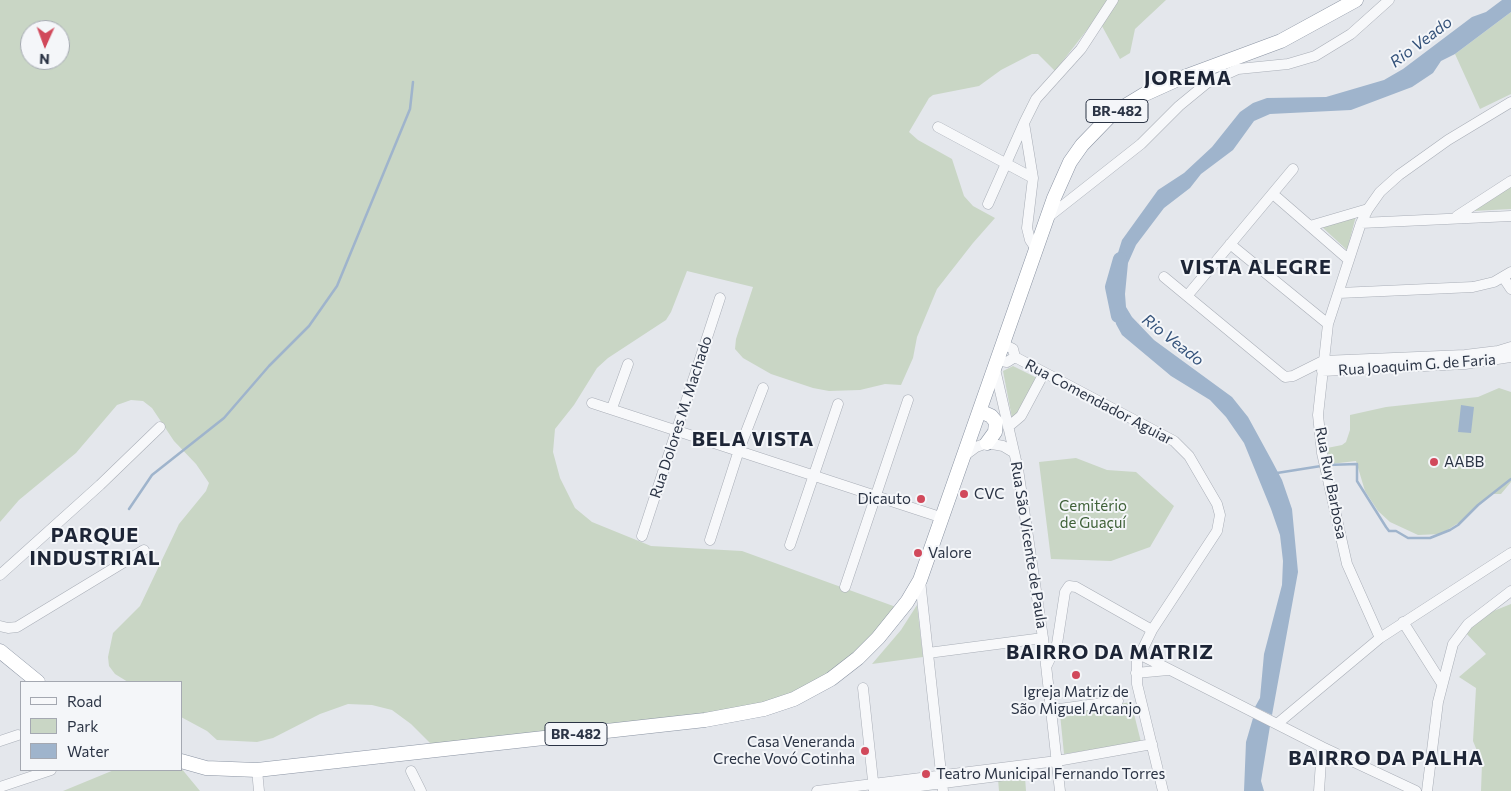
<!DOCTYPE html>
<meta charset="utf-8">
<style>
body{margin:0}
#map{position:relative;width:1511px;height:791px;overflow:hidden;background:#e4e7ec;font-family:Commissioner,sans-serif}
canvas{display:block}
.legend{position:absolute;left:20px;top:681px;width:162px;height:90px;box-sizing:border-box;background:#f4f6f9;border:1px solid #a4a8b1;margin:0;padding:6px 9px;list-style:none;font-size:15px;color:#2b3445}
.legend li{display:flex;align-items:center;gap:10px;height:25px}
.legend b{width:25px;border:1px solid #a4a8b1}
.north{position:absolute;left:20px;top:20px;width:50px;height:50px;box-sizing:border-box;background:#f4f6f9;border:1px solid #a4a8b1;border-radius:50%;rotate:182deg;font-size:14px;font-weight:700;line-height:20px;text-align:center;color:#2b3445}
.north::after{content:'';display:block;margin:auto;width:18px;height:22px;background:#d1495b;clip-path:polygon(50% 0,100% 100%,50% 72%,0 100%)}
</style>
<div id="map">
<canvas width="1511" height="791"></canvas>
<ul class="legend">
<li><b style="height:6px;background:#f7f8fa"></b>Road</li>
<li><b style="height:14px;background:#c9d6c5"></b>Park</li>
<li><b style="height:14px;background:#9fb4cc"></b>Water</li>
</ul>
<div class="north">N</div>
</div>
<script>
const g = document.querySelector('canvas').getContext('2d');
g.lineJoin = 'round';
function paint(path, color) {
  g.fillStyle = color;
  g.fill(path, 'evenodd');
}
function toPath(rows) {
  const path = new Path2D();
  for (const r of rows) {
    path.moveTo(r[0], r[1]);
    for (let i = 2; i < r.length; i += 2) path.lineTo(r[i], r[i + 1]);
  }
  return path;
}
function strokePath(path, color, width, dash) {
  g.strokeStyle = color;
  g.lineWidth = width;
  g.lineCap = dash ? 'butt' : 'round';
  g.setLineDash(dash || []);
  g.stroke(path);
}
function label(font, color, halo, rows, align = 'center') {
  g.font = font + ' Commissioner,sans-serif';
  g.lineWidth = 4;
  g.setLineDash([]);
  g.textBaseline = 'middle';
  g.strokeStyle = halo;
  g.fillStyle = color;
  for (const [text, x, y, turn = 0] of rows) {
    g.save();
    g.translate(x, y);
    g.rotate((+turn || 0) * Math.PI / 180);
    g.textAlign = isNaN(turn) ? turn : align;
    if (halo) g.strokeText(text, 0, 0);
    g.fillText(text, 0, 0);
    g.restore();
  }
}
paint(toPath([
 [0,0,1166,0,1135,29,1130,53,1120,59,1097,17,1055,71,1038,54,1032,54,1001,70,979,86,933,95,929,98,909,132,918,140,952,159,964,196,973,206,995,218,973,243,937,289,917,337,913,358,901,385,885,384,860,390,829,391,813,388,771,374,743,358,735,349,736,339,753,287,687,271,671,312,666,320,608,358,597,368,574,405,555,429,553,452,560,478,575,508,592,522,651,546,742,551,896,607,872,637,850,658,810,687,758,708,434,747,411,724,392,710,372,705,348,704,320,714,273,738,257,742,217,740,207,731,181,717,181,682,128,682,115,674,109,666,108,657,113,633,140,606,179,524,206,491,209,483,196,464,174,441,152,408,143,401,131,400,117,405,76,453,19,500,0,522],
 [30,30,60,30,60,60,30,60],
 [1511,12,1511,94,1480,109,1455,54],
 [1511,185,1511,209,1473,211],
 [1356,216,1347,250,1321,226],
 [1013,366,1037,378,1018,415,1012,418,1003,371],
 [1499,388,1511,392,1511,482,1501,494,1491,494,1463,520,1441,534,1418,535,1390,522,1378,511,1365,491,1356,461,1330,464,1327,448,1342,445,1346,442,1350,430,1350,415,1386,407,1478,397],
 [1076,458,1107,470,1136,472,1174,506,1150,547,1111,561,1051,559,1039,462],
 [1511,604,1511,791,1481,791,1482,763,1473,741,1476,688,1459,677,1486,654,1463,630,1486,614],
 [917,605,923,657,872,664,901,630],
 [1131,702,1141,742,1064,754,1060,714],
 [181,768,200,791,63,791,114,770,181,770],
 [1025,777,1026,791,999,791,998,779]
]), '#c9d6c5');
paint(toPath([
 [1502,0,1511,0,1511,12,1455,54,1441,61,1433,73,1412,87,1351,110,1270,114,1254,121,1233,150,1201,174,1190,188,1164,208,1136,245,1128,263,1125,294,1126,307,1132,317,1154,340,1232,397,1248,417,1272,461,1282,480,1292,509,1298,572,1272,715,1255,707,1260,698,1264,654,1282,585,1283,561,1280,535,1271,509,1244,443,1226,417,1210,400,1171,376,1122,335,1116,324,1113,302,1117,256,1122,240,1158,190,1184,173,1212,147,1240,112,1253,103,1267,98,1326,97,1384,80,1403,69,1472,17,1486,12],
 [1461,405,1474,407,1471,433,1458,432],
 [1253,718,1270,726,1261,781,1264,791,1244,791,1246,742]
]), '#9fb4cc');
strokePath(toPath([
 [1327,465,1357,464,1357,481,1386,527,1389,531,1396,531,1408,538,1430,538,1450,530,1458,525,1478,505,1511,479],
 [1277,473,1321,466],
 [129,509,152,475,224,418,269,366,309,326,337,286,410,109,413,82]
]), '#9fb4cc', 2.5);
strokePath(toPath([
 [1118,316,1112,287,1120,259]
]), '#9fb4cc', 14);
const minor = toPath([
 [938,127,1033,178],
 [1273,194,1349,260],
 [988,204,1024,123],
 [1457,216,1511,181],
 [1047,218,1141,144,1179,106,1207,83,1238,69,1288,64,1315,56,1351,34,1389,0],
 [1361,223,1511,216],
 [1310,226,1368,209],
 [1230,244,1328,324],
 [1036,249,1030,240,1027,228,1033,178,1024,123,1036,99,1081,49,1113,0],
 [1164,277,1285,377,1293,376,1323,361,1465,355,1498,351,1511,347],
 [1503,277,1511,289],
 [1339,293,1473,287,1494,282,1511,272],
 [1187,296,1293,169],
 [1015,357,1174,441,1189,456,1217,504,1220,515,1217,531,1152,630,1137,661,1137,684,1163,791],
 [997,360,1007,362,1015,357,1013,349,1003,344],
 [995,369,1018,469,1043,638,1060,791],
 [1322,371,1465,364,1511,357],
 [592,403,943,518],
 [612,408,628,364],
 [1008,427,1021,416,1044,373],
 [964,456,976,447,987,443,1003,446,1013,452],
 [642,536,720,298],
 [710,540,739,450,763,388],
 [790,545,838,404],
 [0,575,100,485,160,427],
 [920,580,943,791],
 [845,587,908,400],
 [1403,622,1441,682],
 [0,626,8,628,17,627,144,550],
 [1380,638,1347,564,1322,453,1318,415,1328,324,1361,223,1368,209,1380,192,1399,175,1448,140,1511,102],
 [928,653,1043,638],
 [1139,654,1322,747,1416,791],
 [1047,665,1057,644,1065,592,1069,586,1076,587,1152,630],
 [1136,673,1168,670],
 [863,688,874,790],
 [1052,710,1118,701],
 [1277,724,1380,638,1511,553],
 [0,741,18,735],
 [257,770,259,791],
 [411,771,421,791],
 [0,787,51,770],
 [817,791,1057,761,1152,744],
 [881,791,1022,773],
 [1319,791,1322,747],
 [1427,791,1438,702,1453,644,1468,624,1511,591]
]);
const highway = toPath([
 [980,411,991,416,996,422,995,432,987,443],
 [0,651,38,682],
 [181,761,206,768,257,770,705,720,764,709,794,699,831,679,858,658,878,638,907,602,920,580,1054,198,1070,162,1082,145,1112,114,1145,94,1176,80,1281,41,1356,0]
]);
strokePath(minor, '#a9aeb7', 11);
strokePath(highway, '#8b94a3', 15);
strokePath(minor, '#f7f8fa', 10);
strokePath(highway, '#fff', 14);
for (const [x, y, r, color] of [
 [1434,462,5,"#d1495b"],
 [964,494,5,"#d1495b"],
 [921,499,5,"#d1495b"],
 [918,553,5,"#d1495b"],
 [1076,675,5,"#d1495b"],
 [865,751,5,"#d1495b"],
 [926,774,5,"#d1495b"]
]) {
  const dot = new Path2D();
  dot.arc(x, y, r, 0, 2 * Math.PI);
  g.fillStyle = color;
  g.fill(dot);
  strokePath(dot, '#f4f6f9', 2);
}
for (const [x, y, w] of [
 [1117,111,62],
 [576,734,62]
]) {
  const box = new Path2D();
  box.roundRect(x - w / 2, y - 11.5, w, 23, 4);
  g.fillStyle = '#f4f6f9';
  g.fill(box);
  strokePath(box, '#2b3445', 1);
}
label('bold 14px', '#2b3445', null, [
 ["BR-482",1117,111],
 ["BR-482",576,734]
]);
label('15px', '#2b3445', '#f4f6f9', [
 ["Rua Joaquim G. de Faria",1417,365,-4],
 ["Rua Comendador Aguiar",1099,402,28],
 ["Rua Dolores M. Machado",681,417,-72],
 ["Rua Ruy Barbosa",1331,483,79],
 ["Rua São Vicente de Paula",1029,545,81]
]);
label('15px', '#2b3445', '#f4f6f9', [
 ["AABB",1444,462],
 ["CVC",974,494],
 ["Dicauto",911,499,"right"],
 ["Valore",928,553],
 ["Igreja Matriz de",1076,692,"center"],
 ["São Miguel Arcanjo",1076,709,"center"],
 ["Casa Veneranda",855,742,"right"],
 ["Creche Vovó Cotinha",855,759,"right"],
 ["Teatro Municipal Fernando Torres",936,774]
], 'left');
label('15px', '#3f6138', '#f4f6f9', [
 ["Cemitério",1093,506],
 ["de Guaçuí",1093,523]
]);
label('italic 16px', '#34527a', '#f4f6f9', [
 ["Rio Veado",1421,42,-37],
 ["Rio Veado",1173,340,38]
]);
g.letterSpacing = '1px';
label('bold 20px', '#1d2536', '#f4f6f9', [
 ["JOREMA",1188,78],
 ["VISTA ALEGRE",1256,267],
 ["BELA VISTA",753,439],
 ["PARQUE",95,535],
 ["INDUSTRIAL",95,558],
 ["BAIRRO DA MATRIZ",1110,652],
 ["BAIRRO DA PALHA",1386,758]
]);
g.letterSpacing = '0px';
</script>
